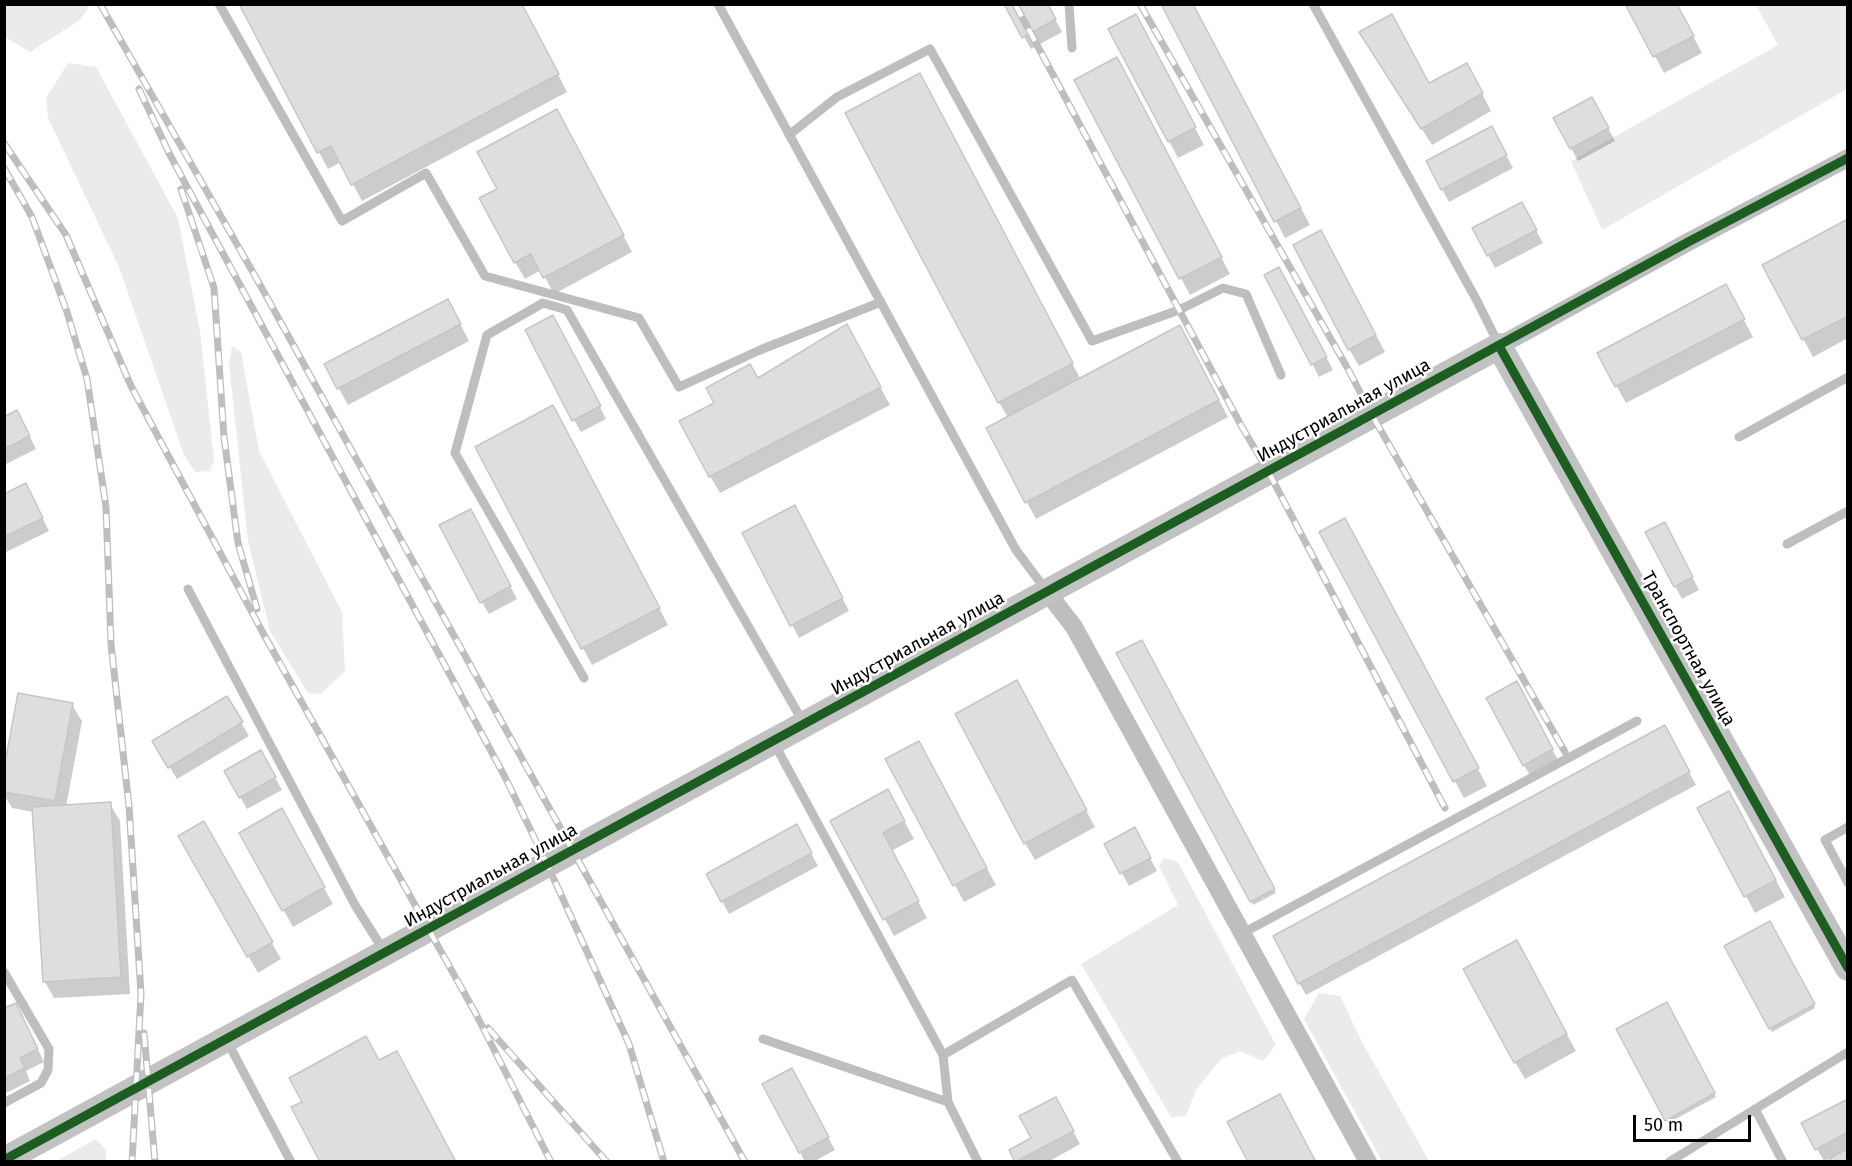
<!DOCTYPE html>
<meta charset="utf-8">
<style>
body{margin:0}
#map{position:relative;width:1852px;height:1166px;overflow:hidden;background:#fff;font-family:"Fira Sans",sans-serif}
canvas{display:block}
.frame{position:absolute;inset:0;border:6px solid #000;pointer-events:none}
.scale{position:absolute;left:1633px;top:1115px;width:118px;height:27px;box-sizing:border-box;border:3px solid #000;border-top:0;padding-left:8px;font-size:18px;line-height:21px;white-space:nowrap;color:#000;-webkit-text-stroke:4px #fff;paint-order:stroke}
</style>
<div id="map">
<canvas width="1852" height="1166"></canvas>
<div class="frame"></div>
<div class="scale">50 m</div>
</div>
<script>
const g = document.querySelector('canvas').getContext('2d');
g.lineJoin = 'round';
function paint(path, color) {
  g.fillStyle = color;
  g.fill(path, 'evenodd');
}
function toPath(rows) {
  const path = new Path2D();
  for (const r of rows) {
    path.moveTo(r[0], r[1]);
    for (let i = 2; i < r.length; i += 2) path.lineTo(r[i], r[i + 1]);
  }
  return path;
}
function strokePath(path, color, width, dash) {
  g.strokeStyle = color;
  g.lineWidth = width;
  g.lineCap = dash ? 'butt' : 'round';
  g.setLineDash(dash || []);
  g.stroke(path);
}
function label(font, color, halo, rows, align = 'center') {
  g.font = font + ' "Fira Sans",sans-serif';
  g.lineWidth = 5;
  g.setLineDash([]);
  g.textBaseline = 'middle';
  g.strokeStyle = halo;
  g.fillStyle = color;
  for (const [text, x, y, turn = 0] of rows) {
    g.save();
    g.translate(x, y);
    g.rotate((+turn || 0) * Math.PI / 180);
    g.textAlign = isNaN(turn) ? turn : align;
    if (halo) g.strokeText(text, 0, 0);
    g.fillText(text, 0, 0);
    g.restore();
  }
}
paint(toPath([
 [5,4,90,4,90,5,80,20,30,52,5,37],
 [1756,5,1847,5,1847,89,1602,230,1571,161,1778,45],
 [68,63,96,67,178,218,200,332,214,460,210,471,195,472,184,455,119,267,48,118,46,98],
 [232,346,241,352,259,451,342,612,345,671,321,694,308,693,270,631,248,541,229,364],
 [1164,858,1178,862,1276,1045,1263,1061,1240,1051,1221,1059,1196,1090,1186,1116,1171,1117,1081,964,1178,905,1159,866],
 [1319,993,1340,996,1362,1042,1429,1161,1382,1161,1304,1019],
 [96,1139,106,1150,106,1161,56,1161]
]), '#ebebeb');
paint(toPath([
 [241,4,522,4,567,92,362,201,341,162,328,169],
 [1005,4,1047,4,1062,32,1031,49],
 [1627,4,1676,4,1702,53,1664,73],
 [1164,7,1197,15,1310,225,1285,238],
 [1145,33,1204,145,1178,158,1169,141],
 [1371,49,1429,85,1476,82,1491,111,1432,145],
 [1126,76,1230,274,1190,295,1076,81],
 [929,91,1081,380,1189,344,1228,417,1036,519,988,429,1008,418,999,402],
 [1599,111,1615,141,1578,161,1571,148],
 [566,128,632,252,554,294,541,270,525,279,515,262,499,189],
 [1498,140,1513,168,1449,202,1442,189],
 [1528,216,1543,243,1495,268,1474,229],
 [1848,220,1848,338,1813,357,1764,265],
 [1330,249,1385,352,1359,366,1349,349],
 [1266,276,1286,281,1333,370,1319,377],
 [1735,303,1753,337,1626,403,1599,354],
 [457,318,469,341,348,405,326,365],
 [559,329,606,419,581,432,574,420],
 [856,342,890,405,720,493,710,476,758,380],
 [4,418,24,425,36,449,4,465],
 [562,424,668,625,592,665,477,447],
 [4,495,32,498,49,531,4,553],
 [801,520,849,611,799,638,744,534],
 [477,523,517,599,489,614,482,602],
 [1321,532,1354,537,1487,786,1464,798],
 [1671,536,1699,590,1682,599,1675,586],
 [1141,642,1276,893,1253,905,1118,654],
 [1524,696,1559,762,1531,777,1524,765],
 [226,698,249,736,177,779,154,742],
 [1026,699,1095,827,1035,860,1025,843],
 [72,705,82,721,66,807,110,804,120,821,130,994,54,998,45,982,34,812,12,808,4,795,4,776],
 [1671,739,1696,785,1306,995,1299,983],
 [261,752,282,790,247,809,226,772],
 [928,759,996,885,964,902,887,760],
 [897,808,914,839,891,851,927,918,894,936,832,821],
 [1699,809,1738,810,1785,897,1755,913],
 [281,811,333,904,293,927,241,833],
 [203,823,281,959,258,973,180,836],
 [796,826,818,866,729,914,722,901],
 [1141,841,1157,871,1129,886,1106,844],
 [1769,923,1815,1008,1772,1032,1726,946],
 [1526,959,1576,1051,1525,1079,1515,1062],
 [1666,1004,1716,1097,1668,1123,1618,1030],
 [4,1010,22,1017,44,1062,26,1071,30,1081,4,1094],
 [799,1082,835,1150,813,1162,805,1162,800,1152],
 [1848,1100,1848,1162,1832,1162,1830,1158,1824,1161,1817,1149],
 [1062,1111,1080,1144,1048,1162,1017,1162,1011,1151,1033,1139]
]), '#0003');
const building = toPath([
 [239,4,522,4,559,74,351,185,331,146,317,153,239,4],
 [1004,4,1048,4,1056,19,1022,38,1004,4],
 [1166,4,1193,4,1301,208,1274,222,1162,6,1166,4],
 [1625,4,1677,4,1694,36,1653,57,1625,4],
 [1136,14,1196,127,1168,142,1108,29,1136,14],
 [1392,14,1429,83,1467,63,1483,93,1421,129,1359,32,1392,14],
 [1117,57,1222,257,1179,279,1074,80,1117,57],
 [920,73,1073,363,998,403,845,113,920,73],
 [1592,97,1609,128,1570,149,1553,118,1592,97],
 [557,109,624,235,543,278,531,254,514,263,479,198,497,189,477,152,557,109],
 [1492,126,1507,155,1441,190,1426,161,1492,126],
 [1522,202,1537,230,1487,256,1472,228,1522,202],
 [1848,219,1848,316,1802,340,1762,265,1848,219],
 [1321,230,1376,335,1348,350,1293,245,1321,230],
 [1279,267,1327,357,1311,365,1264,275,1279,267],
 [1726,284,1745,319,1615,387,1597,353,1726,284],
 [448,299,461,324,337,389,324,364,448,299],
 [553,315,601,406,572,421,525,330,553,315],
 [847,324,881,387,709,477,679,421,714,403,706,388,750,364,758,378,847,324],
 [1180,325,1219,400,1025,503,986,428,1180,325],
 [553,405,660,608,581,649,475,447,553,405],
 [17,410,30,436,4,449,4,417,17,410],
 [26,483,43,518,4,537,4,494,26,483],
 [795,505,843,598,790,626,742,533,795,505],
 [471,509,511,586,480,603,439,525,471,509],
 [1345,518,1479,768,1453,782,1319,532,1345,518],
 [1665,522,1693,577,1674,587,1645,532,1665,522],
 [1142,640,1275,889,1250,902,1116,653,1142,640],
 [1017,680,1087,810,1024,844,955,714,1017,680],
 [1517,681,1553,749,1523,766,1486,698,1517,681],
 [18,693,73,703,55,801,4,792,4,768,18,693],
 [227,696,243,722,168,768,152,741,227,696],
 [1665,725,1690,772,1298,984,1273,936,1665,725],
 [919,741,987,868,953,886,885,759,919,741],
 [261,750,276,777,239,798,224,771,261,750],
 [888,789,905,821,883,833,919,901,883,920,830,821,888,789],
 [1729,791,1776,880,1744,897,1697,808,1729,791],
 [111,802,121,977,43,982,32,807,111,802],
 [282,808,325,887,282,911,239,833,282,808],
 [204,821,273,942,247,957,178,836,204,821],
 [797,824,812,853,721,902,706,874,797,824],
 [1135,827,1151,858,1120,874,1104,844,1135,827],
 [1770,921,1815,1004,1769,1029,1724,946,1770,921],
 [1517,940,1567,1034,1514,1063,1463,969,1517,940],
 [1667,1002,1715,1093,1665,1121,1616,1029,1667,1002],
 [16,1003,38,1049,20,1058,25,1068,4,1078,4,1008,16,1003],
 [366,1036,379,1060,397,1051,456,1162,320,1162,291,1107,302,1102,289,1078,366,1036],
 [792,1068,829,1137,799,1153,762,1084,792,1068],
 [1280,1094,1316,1162,1248,1162,1227,1122,1280,1094],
 [1056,1097,1074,1131,1015,1162,1009,1150,1031,1138,1019,1116,1056,1097],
 [1848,1099,1848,1132,1815,1150,1801,1123,1848,1099],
 [1848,1148,1848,1162,1830,1162,1829,1159,1848,1148]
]);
paint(building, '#dedede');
strokePath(building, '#c6c6c6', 1.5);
strokePath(toPath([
 [219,4,342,221,426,173,485,276,639,318,679,387,760,350,881,302],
 [718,4,1016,550,1046,590],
 [1069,4,1072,48],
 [1313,4,1476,299,1499,345],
 [789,135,837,97,930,49,1092,341,1179,310,1223,288,1246,294,1281,375],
 [1739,437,1848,377],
 [1787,544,1848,511],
 [188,589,355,905,384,951],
 [584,678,455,453,487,335,543,303,567,310,803,722],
 [774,743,943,1055,948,1102,978,1162],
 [1848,827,1825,840,1848,883],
 [1243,933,1637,721],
 [4,972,49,1049,48,1070,41,1083,4,1103],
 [763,1039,948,1102],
 [227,1041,291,1162],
 [943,1055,1072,980,1178,1162],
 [1755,1109,1783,1162],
 [1669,1162,1848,1052]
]), '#bebebe', 9);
strokePath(toPath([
 [1499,346,1690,241,1848,158],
 [1047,592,1074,627,1368,1162]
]), '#bebebe', 18);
strokePath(toPath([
 [4,1160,1499,346,1848,968]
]), '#c2c2c2', 26);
const rail = toPath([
 [100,4,259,283,745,1162],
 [1015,4,1242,427,1268,471,1445,808],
 [1140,4,1348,369,1372,415,1565,752],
 [139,89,170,155,505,777,547,864,629,1044,664,1162],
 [4,143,66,235,131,386,263,633,476,1014,551,1162],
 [4,168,32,217,67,312,87,379,106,507,111,644,129,806,141,994,132,1162],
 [181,189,214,288,224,437,238,543,257,609],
 [488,1028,607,1162],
 [144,1033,155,1162]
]);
strokePath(rail, '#bebebe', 7);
strokePath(rail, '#fff', 4.5, [14]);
strokePath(toPath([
 [1499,346,1848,968],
 [4,1160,1690,241,1848,158]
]), '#1b5e20', 9);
label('18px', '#000', '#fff', [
 ["Индустриальная улица",1344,411,-29],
 ["Индустриальная улица",918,644,-29],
 ["Транспортная улица",1688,649,61],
 ["Индустриальная улица",491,876,-29]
]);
</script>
